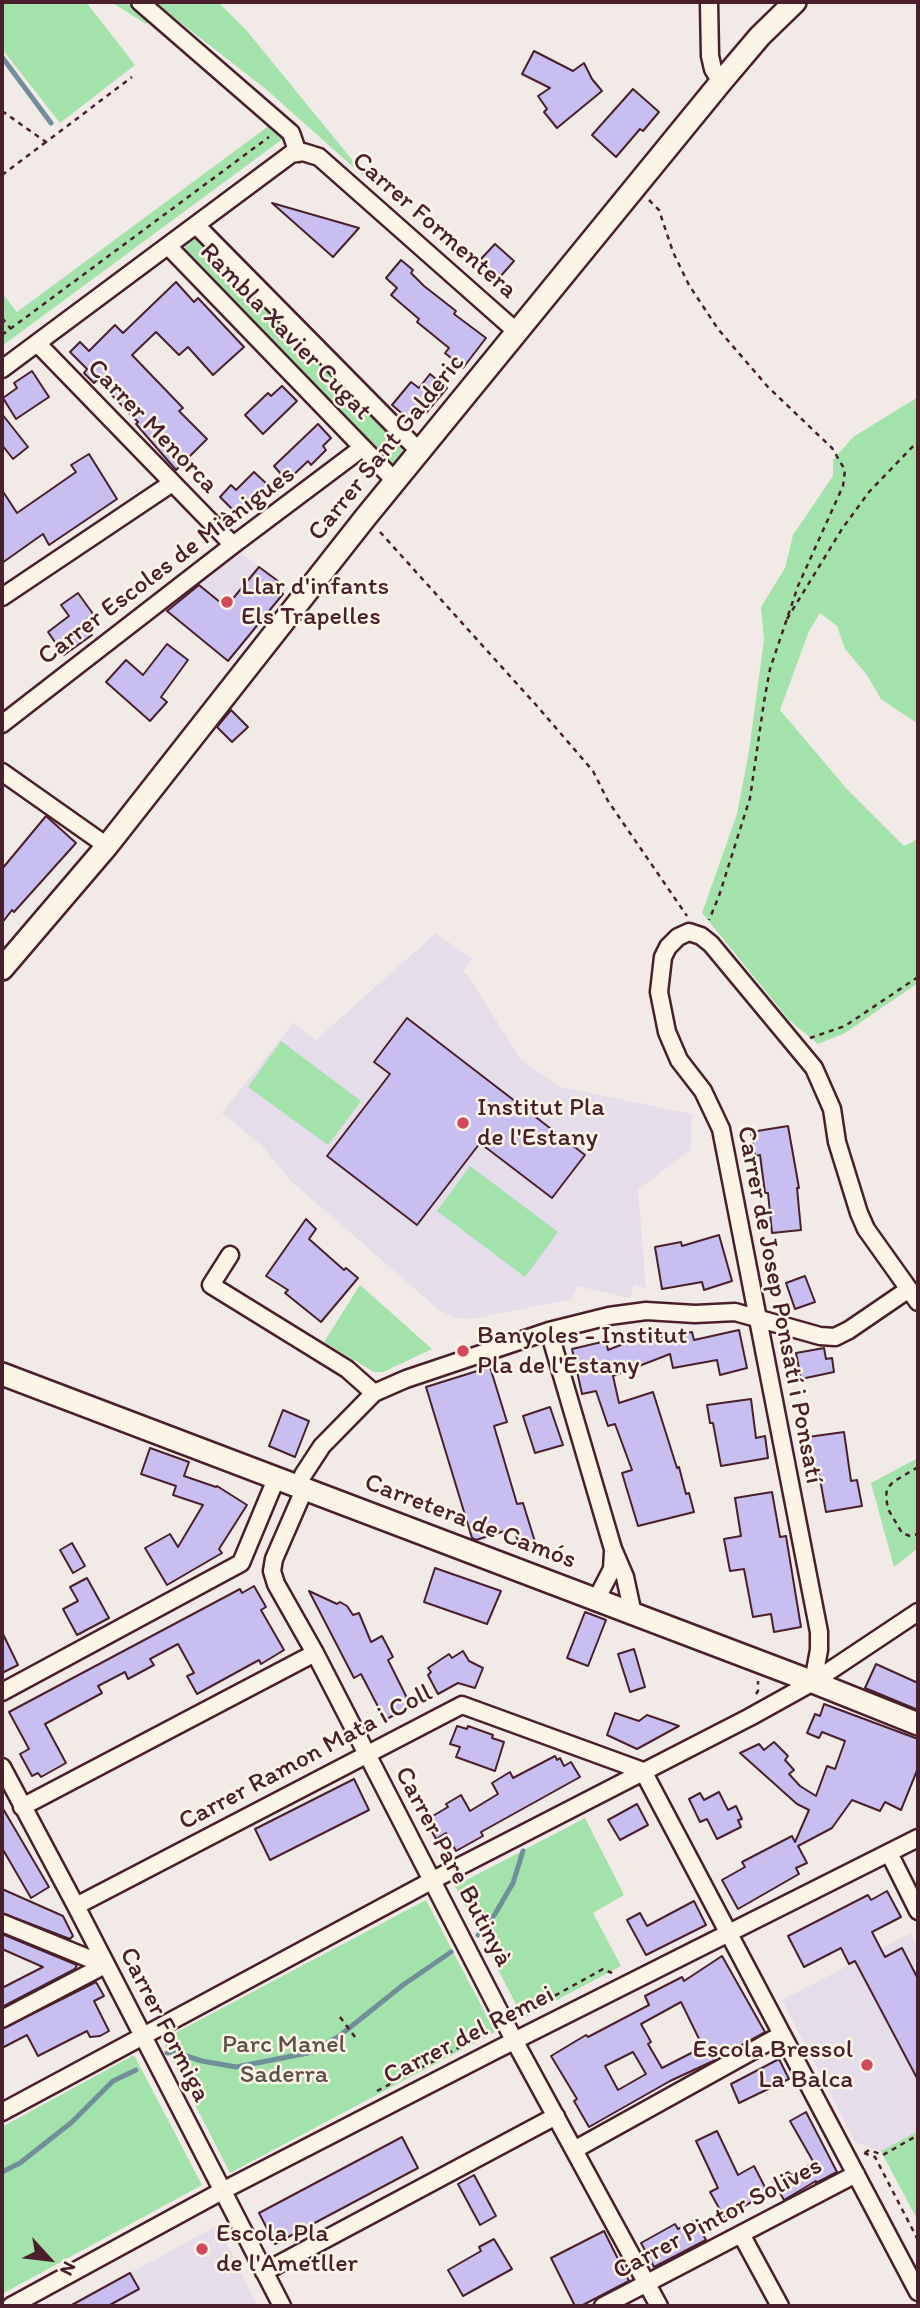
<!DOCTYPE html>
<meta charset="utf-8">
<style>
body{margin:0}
#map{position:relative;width:920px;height:2308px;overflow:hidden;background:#f2eae7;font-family:Itim,sans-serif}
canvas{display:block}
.frame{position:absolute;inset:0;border:4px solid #4a1f2b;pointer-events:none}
.north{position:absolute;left:14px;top:2224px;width:70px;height:70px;-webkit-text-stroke:5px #fcf5e5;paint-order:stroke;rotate:117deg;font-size:19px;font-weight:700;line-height:28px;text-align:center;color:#4a1f2b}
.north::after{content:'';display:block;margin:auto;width:24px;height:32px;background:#4a1f2b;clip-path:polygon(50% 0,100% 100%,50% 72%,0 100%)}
</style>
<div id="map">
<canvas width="920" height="2308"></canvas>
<div class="frame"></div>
<div class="north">N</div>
</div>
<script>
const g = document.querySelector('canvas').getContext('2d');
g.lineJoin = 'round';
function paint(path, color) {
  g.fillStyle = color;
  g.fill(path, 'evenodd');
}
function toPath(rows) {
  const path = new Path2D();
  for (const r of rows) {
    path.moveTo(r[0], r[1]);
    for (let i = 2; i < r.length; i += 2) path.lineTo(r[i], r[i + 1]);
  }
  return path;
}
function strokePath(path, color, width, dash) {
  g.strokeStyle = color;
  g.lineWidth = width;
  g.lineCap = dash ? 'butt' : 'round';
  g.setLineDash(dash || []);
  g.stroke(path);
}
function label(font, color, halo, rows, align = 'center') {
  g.font = font + ' Itim,sans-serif';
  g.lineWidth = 5;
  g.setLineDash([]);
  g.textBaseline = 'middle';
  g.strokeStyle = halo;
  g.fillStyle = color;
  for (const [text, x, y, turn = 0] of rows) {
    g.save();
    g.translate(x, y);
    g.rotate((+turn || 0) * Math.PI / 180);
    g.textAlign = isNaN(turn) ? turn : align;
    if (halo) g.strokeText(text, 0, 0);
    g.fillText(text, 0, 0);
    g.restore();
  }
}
paint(toPath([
 [240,552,288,588,228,661,167,611,198,584],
 [436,933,472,959,463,972,467,974,521,1060,561,1087,692,1114,690,1150,638,1190,646,1288,634,1285,630,1298,577,1286,572,1299,473,1319,455,1318,439,1310,291,1181,262,1146,222,1113,293,1023,316,1040],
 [911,1933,918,1948,918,2131,881,2151,855,2142,782,2000],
 [218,2225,257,2305,256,2306,70,2306]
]), '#e6ddea');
paint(toPath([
 [2,2,86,2,135,65,60,123,2,49],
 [111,2,218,2,247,31,371,183,267,90,167,12,146,24],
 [270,125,284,138,2,346,2,293,17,312],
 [194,238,204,243,401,448,403,454,402,461,391,469,185,257,185,245,188,240],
 [918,397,918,724,881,699,867,675,845,649,837,626,820,613,809,631,780,710,846,788,904,846,913,842,918,836,918,983,845,1033,818,1044,789,1020,702,913,737,814,749,751,764,640,761,607,785,568,793,535,833,476,833,460,853,437],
 [281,1041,361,1101,328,1145,248,1087],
 [470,1166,558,1232,525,1277,437,1211],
 [360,1285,432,1349,383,1372,374,1372,324,1342],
 [918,1458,918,1548,894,1567,871,1483],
 [585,1818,624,1895,593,1913,621,1966,523,2018,455,1886],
 [426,1900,495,2032,230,2173,162,2040],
 [134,2055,202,2185,2,2294,2,2127],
 [918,2131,918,2221,881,2151]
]), '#a3e2aa');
strokePath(toPath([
 [2,57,51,123],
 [478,1935,495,1914,513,1883,523,1851],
 [167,2053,174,2052,202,2061,236,2067,308,2053,338,2037,403,1985,451,1952],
 [2,2172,20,2163,72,2122,113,2081,136,2070]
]), '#708f99', 5);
const building = toPath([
 [534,51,573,71,584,63,592,79,602,91,557,128,544,112,547,109,538,96,550,88,522,74,534,51],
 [633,89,659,112,643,131,640,129,616,157,592,135,633,89],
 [272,203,359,228,333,257,272,203],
 [495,244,514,261,499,278,479,261,495,244],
 [401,260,413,270,411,273,424,286,456,311,454,314,486,338,463,368,445,353,449,348,417,322,419,319,391,295,397,288,386,278,401,260],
 [176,282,194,302,198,298,244,347,213,375,188,347,179,355,156,332,132,355,183,408,179,411,207,439,176,470,136,424,138,422,97,380,94,383,84,373,87,369,70,352,80,342,89,351,115,325,123,333,176,282],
 [32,371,49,397,16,419,3,398,17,388,14,383,32,371],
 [430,374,447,388,426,413,421,409,411,421,392,405,411,382,419,388,430,374],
 [282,386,297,401,263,434,245,415,268,393,271,396,282,386],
 [2,414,28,447,13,459,2,445,2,414],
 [318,424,331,438,323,446,326,450,311,465,308,461,287,481,274,466,318,424],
 [89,454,117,499,49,545,43,534,2,563,2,490,17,513,76,472,71,465,89,454],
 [254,472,270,487,240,517,220,497,231,485,236,490,254,472],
 [259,567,278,581,275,587,283,594,228,661,167,611,199,585,226,607,259,567],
 [78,593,96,618,85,626,92,635,64,655,48,632,69,616,61,605,78,593],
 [167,644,188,660,161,697,167,702,150,721,106,682,126,660,143,675,167,644],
 [231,710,248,727,232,742,217,727,231,710],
 [46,816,76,843,14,912,12,910,2,923,2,869,46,816],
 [407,1018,585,1155,552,1198,480,1143,417,1225,327,1156,390,1074,374,1062,407,1018],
 [788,1126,799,1188,797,1188,801,1230,772,1233,768,1193,765,1193,760,1155,755,1156,751,1132,788,1126],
 [306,1219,316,1229,309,1239,344,1270,346,1268,358,1278,321,1322,285,1293,288,1290,266,1276,306,1219],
 [719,1235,732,1281,704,1290,702,1282,662,1289,655,1247,681,1242,682,1246,719,1235],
 [805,1276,815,1302,795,1309,786,1283,805,1276],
 [739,1330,747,1368,720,1375,717,1360,673,1368,670,1354,613,1376,619,1403,653,1392,677,1468,679,1467,686,1494,689,1493,694,1512,638,1526,622,1473,632,1470,615,1424,608,1426,596,1391,582,1394,572,1349,606,1341,608,1350,648,1334,650,1340,692,1332,694,1340,739,1330],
 [824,1348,826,1359,832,1358,834,1372,801,1379,796,1353,824,1348],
 [490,1367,507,1422,494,1426,517,1504,523,1503,536,1545,520,1549,514,1528,476,1540,472,1538,426,1387,490,1367],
 [751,1399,756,1438,765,1436,768,1458,721,1466,713,1423,710,1423,707,1405,751,1399],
 [550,1407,563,1445,535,1453,523,1416,550,1407],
 [283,1410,309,1421,295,1457,269,1446,283,1410],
 [844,1432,851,1481,857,1480,862,1506,826,1512,818,1468,813,1469,808,1437,844,1432],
 [150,1448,189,1462,184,1476,216,1487,217,1486,247,1505,219,1549,222,1553,167,1585,145,1548,170,1534,178,1547,203,1505,173,1495,176,1486,141,1474,150,1448],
 [772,1492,780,1537,786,1536,801,1627,774,1632,771,1614,753,1617,744,1569,730,1571,724,1539,741,1536,735,1498,772,1492],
 [72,1543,85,1566,73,1573,60,1550,72,1543],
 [435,1568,501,1591,487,1624,424,1602,435,1568],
 [87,1578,109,1618,77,1635,63,1609,78,1601,70,1587,87,1578],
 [254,1586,266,1607,261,1610,284,1650,261,1664,259,1660,197,1694,187,1676,194,1673,178,1644,150,1659,154,1665,128,1679,125,1672,98,1686,102,1693,45,1724,66,1763,41,1777,38,1773,32,1776,20,1754,29,1749,9,1712,240,1589,242,1593,254,1586],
 [309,1591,337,1604,340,1602,347,1606,353,1615,359,1613,371,1642,382,1636,393,1657,388,1660,411,1706,385,1720,361,1674,354,1678,309,1591],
 [585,1612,606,1620,588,1666,567,1658,585,1612],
 [2,1632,18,1665,2,1673,2,1632],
 [634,1649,645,1687,630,1692,618,1654,634,1649],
 [463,1651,469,1661,483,1668,475,1688,458,1683,438,1694,428,1675,431,1672,428,1668,449,1654,452,1658,463,1651],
 [876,1664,918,1683,918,1710,865,1688,876,1664],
 [824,1704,918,1739,918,1768,901,1810,885,1802,880,1811,852,1800,832,1828,798,1846,807,1863,796,1868,799,1874,738,1909,722,1880,745,1867,742,1862,792,1836,795,1842,809,1810,797,1804,740,1753,759,1744,764,1750,774,1742,788,1756,785,1760,794,1770,789,1774,800,1786,816,1796,827,1766,835,1769,845,1741,822,1732,819,1738,807,1733,815,1714,820,1716,824,1704],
 [615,1713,639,1721,647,1715,679,1726,637,1749,607,1735,615,1713],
 [457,1726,467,1729,468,1726,493,1735,492,1738,504,1742,495,1771,456,1757,460,1747,450,1744,457,1726],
 [555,1756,557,1760,560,1758,564,1766,571,1762,580,1777,481,1832,483,1836,456,1851,446,1833,436,1839,426,1820,448,1807,446,1804,461,1795,470,1811,498,1794,492,1783,510,1772,513,1778,555,1756],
 [354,1779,369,1810,270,1860,255,1829,354,1779],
 [719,1792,728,1810,736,1806,742,1819,738,1820,741,1827,717,1839,707,1819,700,1822,689,1799,700,1793,704,1800,719,1792],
 [637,1804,648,1825,620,1840,608,1820,637,1804],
 [2,1807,49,1887,31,1898,2,1848,2,1807],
 [2,1889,63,1916,73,1936,70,1939,2,1913,2,1889],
 [887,1891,901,1917,872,1932,885,1957,902,1948,918,1979,918,2080,855,1961,849,1964,841,1948,804,1967,788,1936,868,1895,871,1900,887,1891],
 [694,1901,706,1925,646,1955,627,1920,640,1913,647,1926,694,1901],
 [2,1934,77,1965,75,1969,2,2007,2,1988,43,1967,2,1949,2,1934],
 [722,1956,765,2032,711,2062,670,2081,589,2127,574,2101,577,2099,551,2056,586,2035,588,2037,649,2005,645,1996,682,1977,684,1981,722,1956],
 [681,2002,703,2047,662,2068,648,2044,651,2042,641,2024,681,2002],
 [633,2052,646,2074,618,2090,605,2066,633,2052],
 [96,1982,104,1996,94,2001,109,2031,100,2036,90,2037,87,2031,38,2056,27,2035,2,2048,2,2029,96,1982],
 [779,2059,789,2079,739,2103,731,2084,779,2059],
 [806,2112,837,2172,816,2183,816,2181,784,2200,773,2181,788,2172,791,2175,814,2163,790,2121,806,2112],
 [717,2131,738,2175,754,2166,768,2193,724,2217,710,2192,718,2188,696,2141,717,2131],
 [402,2137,418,2168,275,2244,259,2213,402,2137],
 [474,2175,496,2216,480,2225,458,2184,474,2175],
 [695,2220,706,2240,654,2267,641,2243,675,2224,678,2229,695,2220],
 [604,2231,629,2281,581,2306,575,2306,551,2258,604,2231],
 [494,2239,512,2269,463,2296,448,2270,481,2251,479,2247,494,2239],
 [130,2273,139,2289,108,2306,70,2306,130,2273]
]);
paint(building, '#c9bef0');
strokePath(building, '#4a1f2b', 2);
const minor = toPath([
 [140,2,291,133,298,153],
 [709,2,710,56,713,69,721,82],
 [196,225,421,453],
 [168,246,396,482],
 [37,343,233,545],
 [2,369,291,154,303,152,319,157,517,332],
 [2,597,172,483],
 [2,724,233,545,362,448],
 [2,772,107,846],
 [230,1255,211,1285,347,1369,374,1393],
 [549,1331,613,1549,625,1577,633,1614],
 [298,1487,303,1475,322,1446,374,1393,406,1379,549,1331,609,1316,646,1311,695,1314,735,1312,820,1336,835,1337,849,1330,909,1289],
 [304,1490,274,1559,272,1571,276,1584,315,1653,514,2040,659,2306],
 [596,1600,612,1569,613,1552],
 [813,1682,819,1650,819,1632,721,1129,703,1091,679,1060,667,1032,659,992,663,957,668,947,678,937,689,932,701,936,711,944,814,1068,832,1109,837,1142,859,1213,866,1229,918,1302],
 [2,1692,241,1563,276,1479],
 [2,1767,76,1906,282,2306],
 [643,1771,918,2292],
 [22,1807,315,1653],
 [889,1853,918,1911],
 [76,1906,462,1705,643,1771],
 [2,1923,105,1965],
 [2,2019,105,1965],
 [2,2112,433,1880,750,1717,813,1682,918,1612],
 [574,2150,781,2035],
 [741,2234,780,2306],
 [264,2272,556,2116],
 [11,2306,222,2191,496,2050,918,1838],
 [603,2306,856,2174]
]);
const tertiary = toPath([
 [2,969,107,846,365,518,721,82,760,36,795,2],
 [2,1374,813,1682,918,1724]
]);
strokePath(minor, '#4a1f2b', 21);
strokePath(tertiary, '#4a1f2b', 26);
strokePath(toPath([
 [2,111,46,142,132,77],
 [2,175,46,142],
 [649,200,659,210,673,252,689,285,718,329,768,387,832,448,845,470,843,486,798,586,770,669,764,702,750,798,719,896,709,920],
 [2,318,11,329],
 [2,335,269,137],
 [380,532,537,706,593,771,608,801,687,916],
 [787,619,842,529,869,492,918,441],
 [810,1038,845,1026,918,977],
 [918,1467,893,1482,887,1489,886,1497,888,1509,902,1533,910,1536,918,1534],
 [756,1694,758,1691,758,1681],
 [520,2015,603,1969,612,1973],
 [340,2017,358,2041],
 [377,2091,492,2030],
 [864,2153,875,2157,918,2240],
 [865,2153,869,2150,883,2155,918,2135]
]), '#4a1f2b', 2.5, [5, 5]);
strokePath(minor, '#fcf5e5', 16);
strokePath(tertiary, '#fcf5e5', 21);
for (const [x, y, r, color] of [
 [227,602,7,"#d1495b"],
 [463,1123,7,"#d1495b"],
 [463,1351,7,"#d1495b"],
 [867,2065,7,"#d1495b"],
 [202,2249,7,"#d1495b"]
]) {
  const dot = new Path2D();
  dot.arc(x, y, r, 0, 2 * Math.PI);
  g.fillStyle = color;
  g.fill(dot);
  strokePath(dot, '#fcf5e5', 2.5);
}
label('26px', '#4a1f2b', '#fcf5e5', [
 ["Carrer Formentera",434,226,41],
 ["Rambla Xavier Cugat",285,332,46],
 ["Carrer Menorca",152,427,46],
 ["Carrer Sant Galderic",387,448,-51],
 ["Carrer Escoles de Miànigues",167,566,-37],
 ["Carrer de Josep Ponsatí i Ponsatí",779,1305,79],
 ["Carretera de Camós",470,1522,21],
 ["Carrer Ramon Mata i Coll",306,1758,-28],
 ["Carrer Pare Butinyà",453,1867,62],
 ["Carrer Formiga",164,2025,63],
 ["Carrer del Remei",469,2036,-27],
 ["Carrer Pintor Solives",718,2219,-28]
]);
label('26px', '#4a1f2b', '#fcf5e5', [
 ["Llar d'infants",241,587],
 ["Els Trapelles",241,617],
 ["Institut Pla",477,1108],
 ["de l'Estany",477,1138],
 ["Banyoles - Institut",477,1336],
 ["Pla de l'Estany",477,1366],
 ["Escola Bressol",853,2050,"right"],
 ["La Balca",853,2080,"right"],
 ["Escola Pla",216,2234],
 ["de l'Ametller",216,2264]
], 'left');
label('26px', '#60504b', '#fcf5e5', [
 ["Parc Manel",284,2045],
 ["Saderra",284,2075]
]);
</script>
